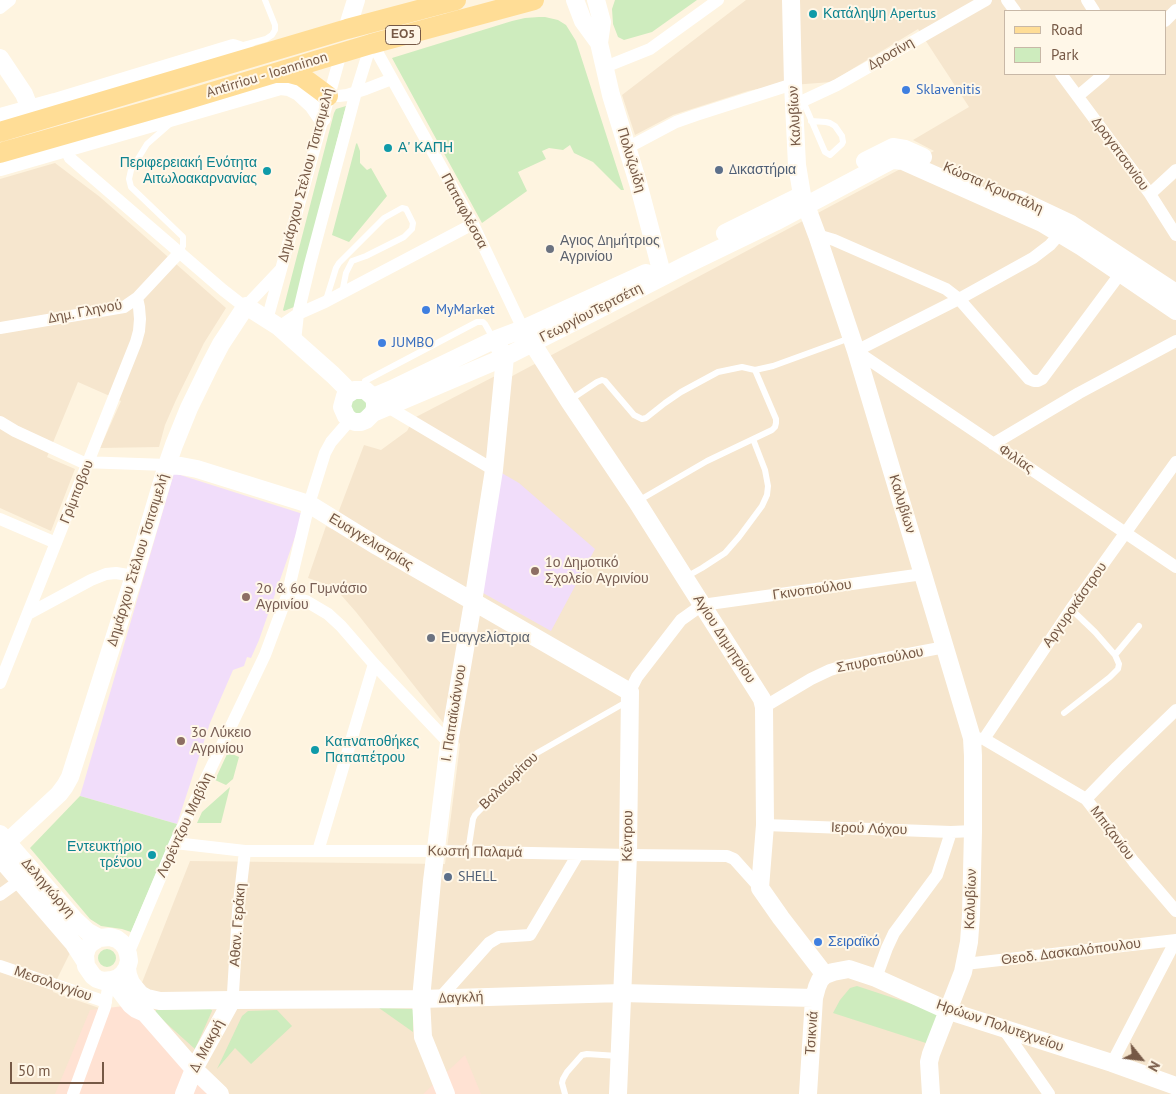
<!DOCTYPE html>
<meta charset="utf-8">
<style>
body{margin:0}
#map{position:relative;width:1176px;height:1094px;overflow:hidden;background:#fef4e0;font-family:"PT Sans",sans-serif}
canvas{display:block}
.legend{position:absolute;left:1004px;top:10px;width:162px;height:65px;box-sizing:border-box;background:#fff7e8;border:1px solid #c8b8a7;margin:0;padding:6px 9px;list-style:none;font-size:15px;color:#765946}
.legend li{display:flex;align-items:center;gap:10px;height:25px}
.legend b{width:25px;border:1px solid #c8b8a7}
.north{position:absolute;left:1116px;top:1034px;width:50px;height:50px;-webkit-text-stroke:4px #fff7e8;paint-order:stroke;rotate:119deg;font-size:14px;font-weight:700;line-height:20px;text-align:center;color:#765946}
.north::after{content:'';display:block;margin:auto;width:18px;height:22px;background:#765946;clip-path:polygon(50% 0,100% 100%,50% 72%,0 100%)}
.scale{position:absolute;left:10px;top:1062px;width:94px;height:22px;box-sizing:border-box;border:2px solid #765946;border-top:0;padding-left:6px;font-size:15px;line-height:18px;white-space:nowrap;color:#765946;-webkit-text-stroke:4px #fff7e8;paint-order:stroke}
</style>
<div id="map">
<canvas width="1176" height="1094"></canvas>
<ul class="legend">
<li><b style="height:6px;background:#ffdd96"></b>Road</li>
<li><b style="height:14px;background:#ceecbe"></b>Park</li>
</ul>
<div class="north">N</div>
<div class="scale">50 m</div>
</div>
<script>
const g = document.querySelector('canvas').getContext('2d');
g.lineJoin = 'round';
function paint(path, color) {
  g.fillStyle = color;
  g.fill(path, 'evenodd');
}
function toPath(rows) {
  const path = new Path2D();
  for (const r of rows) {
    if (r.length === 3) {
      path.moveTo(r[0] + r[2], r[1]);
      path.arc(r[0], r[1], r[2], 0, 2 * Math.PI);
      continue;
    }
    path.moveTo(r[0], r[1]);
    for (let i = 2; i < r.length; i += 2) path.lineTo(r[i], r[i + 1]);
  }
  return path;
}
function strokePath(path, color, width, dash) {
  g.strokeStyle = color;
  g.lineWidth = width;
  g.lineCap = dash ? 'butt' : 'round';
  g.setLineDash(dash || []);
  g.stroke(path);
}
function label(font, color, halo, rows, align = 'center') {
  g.font = font + ' "PT Sans",sans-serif';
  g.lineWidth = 4;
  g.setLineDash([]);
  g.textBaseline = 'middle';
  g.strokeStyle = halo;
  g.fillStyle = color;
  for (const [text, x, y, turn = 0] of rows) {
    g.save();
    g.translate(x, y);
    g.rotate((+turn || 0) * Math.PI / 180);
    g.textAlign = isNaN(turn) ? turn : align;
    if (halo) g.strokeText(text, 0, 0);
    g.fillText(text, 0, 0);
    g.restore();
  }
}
paint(toPath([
 [746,0,1176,0,1176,1094,0,1094,0,870,71,951,57,979,53,992,128,1018,190,861,445,864,460,744,356,612,334,587,308,578,326,526,332,529,364,445,381,450,407,431,414,418,497,375,501,382,934,151,913,140,969,107,918,29,831,82,767,87,748,91,673,115,635,135,622,95],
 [1005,11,1165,11,1165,74,1005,74],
 [55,163,100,197,226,308,204,343,176,400,165,425,159,447,100,448,121,401,78,382,47,457,75,469,51,531,0,508,0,179]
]), '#f6e6ce');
paint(toPath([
 [141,1004,230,1094,55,1094,90,1010],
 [465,1055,481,1094,423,1094]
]), '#ffe2d3');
paint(toPath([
 [500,472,519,483,595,549,551,631,483,593],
 [174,473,303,514,259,640,251,658,247,657,244,666,233,670,210,723,177,824,80,796]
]), '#f1ddfa');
paint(toPath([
 [615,0,697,0,652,32,624,40,618,37,613,24,612,9],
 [539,17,545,17,558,20,566,25,576,41,624,190,621,190,593,162,574,153,570,145,563,150,549,148,542,151,546,159,518,172,527,191,482,223,392,58,512,21,525,18],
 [346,106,294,307,284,311,283,310,334,113,336,109],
 [357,143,360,151,360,163,367,170,371,168,387,196,349,242,332,235,356,144],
 [357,393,372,405,355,418,347,400],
 [228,752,239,757,233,779,226,785,215,780],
 [230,787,221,823,197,823,202,812],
 [80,796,177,824,131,932,122,929,101,926,90,919,30,848],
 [107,958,9],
 [857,986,939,1013,929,1044,833,1013,840,1000,850,988],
 [379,1008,412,1009,413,1010,413,1032],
 [210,1009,212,1010,212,1011,195,1049,155,1013,156,1010],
 [277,1010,292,1026,251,1064,235,1048,217,1069,242,1016,248,1011]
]), '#ceecbe');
strokePath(toPath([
 [240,46,266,39,272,35,275,30,275,25,265,0],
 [803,101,825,152,830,155,842,144,843,142,842,136,835,126,830,123,826,122,811,121],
 [171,123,147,144,131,170,129,179,131,187,183,237,183,246,180,252],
 [326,300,336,268,339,263,384,218,402,208,406,209,413,223,412,229,404,237,366,256,352,261,346,273,342,293],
 [365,381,477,322,483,322,485,324,494,340],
 [570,400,597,382,602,380,605,381,634,415,642,419,646,418,665,403,681,392,718,372,742,367,755,370,773,366,850,338],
 [638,501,707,461,772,430,775,427,776,423,776,419,755,370],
 [686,577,702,568,725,553,739,537,762,506,767,495,768,486,765,470,753,439],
 [1115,655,1139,626],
 [1064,713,1110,677,1118,669,1119,664,1115,655,1095,632,1071,609],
 [468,852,473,819,475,815,537,753,628,701],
 [565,1094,562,1083,563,1079,567,1072,582,1055,587,1054,618,1056]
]), '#fff', 6);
strokePath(toPath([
 [1007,0,1015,11],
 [1087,0,1094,11],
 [0,8,10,0],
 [1165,21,1176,10],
 [372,43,473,224,523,329],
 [605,67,650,49,718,0],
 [1061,74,1150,194,1176,235],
 [328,96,339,96,347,95,366,89,392,79],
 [1078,96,1104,74],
 [794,105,837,85,986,0],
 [65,148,70,158,223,290,241,304,246,306,281,269],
 [627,148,676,122,696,115,793,84],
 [1150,194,1176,170],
 [1065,228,1050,245,1033,258,959,299,856,351,1176,567],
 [817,235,834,240,946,289,959,299,1029,379,1034,381,1038,381,1042,379,1120,274],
 [267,320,341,53],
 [279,327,298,314,325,302,473,224],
 [0,328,124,307,137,298,180,252],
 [295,341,298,314,310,264,356,92,371,44],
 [388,407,494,470],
 [0,422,15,431,82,462,167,465],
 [993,444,1079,393,1176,341],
 [0,519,56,543],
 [287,596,306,601,328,614,341,626,374,664,449,743],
 [28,614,91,580,106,574,116,573,134,576],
 [0,683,136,342,139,331,140,319,139,307,137,298],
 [630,692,633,685,637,677,681,620,702,605,923,574],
 [764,707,811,679,830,670,840,667,945,647],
 [972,738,984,739,1071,609,1176,462],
 [984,739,1086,799,1100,817,1134,862,1176,911],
 [1086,799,1117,767,1176,710],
 [765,825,951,832,973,831],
 [175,843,245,851,435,851,628,855,727,856,734,859,760,888],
 [318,851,374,664],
 [0,895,25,877],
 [128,954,175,843,265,655,287,596,309,504,325,453,331,442,350,420],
 [965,964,1176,940],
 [0,966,106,1002],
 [876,978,887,948,894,933,937,875,951,832],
 [439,999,489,943,499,937,530,935,578,854],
 [232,1000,233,993,238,911,245,851],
 [1003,1028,1049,1094],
 [1112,1063,1176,940],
 [73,1094,105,1007,109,981]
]), '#fff', 12);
strokePath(toPath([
 [575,0,583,21,599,43,611,95,638,183,660,266,664,276],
 [596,0,602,22,599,43],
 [791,0,793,84,797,165,802,195,817,235,856,351,972,738,973,756,973,831,971,915,969,942,963,972,931,1054,929,1062,931,1094],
 [347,29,356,0],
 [0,58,24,94,30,109],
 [0,117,55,102,233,48,257,56],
 [865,161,893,147,905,149,923,157],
 [0,167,280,86,289,87,299,92,313,105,322,118],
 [1018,199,1071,224,1176,293],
 [725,233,802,195],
 [526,333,569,401,637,502,685,578,762,699,764,707,765,825,760,888,781,918,825,975],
 [373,397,392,389,494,340,523,329,646,273],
 [373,413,375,408,375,402,373,397,365,390,354,390,345,396,342,407,346,416,350,420,355,422,361,422,366,420,373,413,505,357,686,265,775,222,890,161,894,160,903,161,1042,223,1082,247,1176,311],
 [167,465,181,466,197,469,309,504,377,546,630,692,628,855,618,1094],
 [0,834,74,919,88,932,99,938],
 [0,849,59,794,65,786,70,777,134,576,167,465,174,445,189,408,210,365,221,344,246,306,279,327,333,375,344,386,349,392],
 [0,858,74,944,85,961],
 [127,968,123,974,118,978,112,980,103,981,97,979,93,976,86,966,85,955,87,948,91,943,99,938,110,937,117,939,122,943,126,948,128,954,129,961,127,968,128,975,131,983,140,994,147,998,160,1001,232,1000,421,999,622,993,814,998],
 [112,980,131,1005,136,1009,145,1013,194,1069,220,1094],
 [184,1094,194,1069,232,1000],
 [446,1094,423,1037,421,999,432,881,449,743,473,602,494,470,505,357,500,349],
 [808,1094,814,998,817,987,820,980,825,975,833,972,849,969,876,978,949,1011,1112,1063,1176,1086]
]), '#fff', 18);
strokePath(toPath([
 [278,73,290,73,301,76,328,96],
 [0,132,347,29,456,0],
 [0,153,179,102,371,44,534,0]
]), '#ffdd96', 20);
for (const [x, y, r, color] of [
 [813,14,5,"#0f9aa8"],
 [906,90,5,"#3f7fe0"],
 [388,148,5,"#0f9aa8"],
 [719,170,5,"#5c6f8a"],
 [267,171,5,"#0f9aa8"],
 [550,249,5,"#6b7280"],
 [426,310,5,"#3f7fe0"],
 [382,343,5,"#3f7fe0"],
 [535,571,5,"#8d6e63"],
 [246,597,5,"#8d6e63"],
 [431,638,5,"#6b7280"],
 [181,741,5,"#8d6e63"],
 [315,750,5,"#0f9aa8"],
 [152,855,5,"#0f9aa8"],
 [448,877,5,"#5c6f8a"],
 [818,942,5,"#3f7fe0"]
]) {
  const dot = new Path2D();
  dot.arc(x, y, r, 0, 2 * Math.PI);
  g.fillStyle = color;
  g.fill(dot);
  strokePath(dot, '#fff7e8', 2);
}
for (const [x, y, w] of [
 [403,35,35]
]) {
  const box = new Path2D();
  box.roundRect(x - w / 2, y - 9.5, w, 19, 4);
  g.fillStyle = '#fff7e8';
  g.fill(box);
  strokePath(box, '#765946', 1);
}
label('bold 12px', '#765946', null, [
 ["ΕΟ5",403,35]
]);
label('14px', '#0d838f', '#fff7e8', [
 ["Κατάληψη Apertus",823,14],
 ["Α' ΚΑΠΗ",398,148],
 ["Περιφερειακή Ενότητα",257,163,"right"],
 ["Αιτωλοακαρνανίας",257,179,"right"],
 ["Καπναποθήκες",325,742],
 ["Παπαπέτρου",325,758],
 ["Εντευκτήριο",142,847,"right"],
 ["τρένου",142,863,"right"]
], 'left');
label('14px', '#765946', '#fff7e8', [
 ["Δροσίνη",891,54,-30],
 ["Antirriou - Ioanninon",267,75,-17],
 ["Καλυβίων",795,116,-93],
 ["Δραγατσανίου",1120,154,54],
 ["Πολυζωίδη",631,160,73],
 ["Δημάρχου Στέλιου Τσιτσιμελή",306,175,-75],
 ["Κώστα Κρυστάλη",993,188,24],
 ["Παπαφλέσσα",464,211,62],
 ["Δημ. Γληνού",85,312,-11],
 ["ΓεωργίουΤερτσέτη",591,313,-27],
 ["Φιλίας",1016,459,34],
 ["Γρίμποβου",77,492,-68],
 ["Καλυβίων",902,504,73],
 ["Ευαγγελιστρίας",371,542,31],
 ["Δημάρχου Στέλιου Τσιτσιμελή",138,560,-73],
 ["Γκινοπούλου",812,590,-8],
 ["Αργυροκάστρου",1075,605,-55],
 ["Αγίου Δημητρίου",724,639,57],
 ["Σπυροπούλου",880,660,-11],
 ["Ι. Παπαϊωάννου",454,713,-81],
 ["Βαλαωρίτου",509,781,-44],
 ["Λορέντζου Μαβίλη",185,825,-65],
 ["Ιερού Λόχου",869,829,2],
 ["Μπιζανίου",1112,833,53],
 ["Κέντρου",628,836,-89],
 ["Κωστή Παλαμά",475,852,1],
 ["Δεληγιώργη",48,888,49],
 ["Καλυβίων",971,899,-88],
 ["Αθαν. Γεράκη",238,925,-86],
 ["Θεοδ. Δασκαλόπουλου",1071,952,-7],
 ["Μεσολογγίου",53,984,19],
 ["Δαγκλή",461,998,-2],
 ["Ηρώων Πολυτεχνείου",1000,1026,19],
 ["Τσικνιά",812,1033,-86],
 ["Δ. Μακρή",207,1046,-62]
]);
label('14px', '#366cbe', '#fff7e8', [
 ["Sklavenitis",916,90],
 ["MyMarket",436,310],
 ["JUMBO",392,343],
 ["Σειραϊκό",828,942]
], 'left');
label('14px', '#4e5e75', '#fff7e8', [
 ["Δικαστήρια",729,170],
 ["SHELL",458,877]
], 'left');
label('14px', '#5b616d', '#fff7e8', [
 ["Αγιος Δημήτριος",560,241],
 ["Αγρινίου",560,257],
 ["Ευαγγελίστρια",441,638]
], 'left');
label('14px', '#785e54', '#fff7e8', [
 ["1ο Δημοτικό",545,563],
 ["Σχολείο Αγρινίου",545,579],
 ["2ο & 6ο Γυμνάσιο",256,589],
 ["Αγρινίου",256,605],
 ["3ο Λύκειο",191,733],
 ["Αγρινίου",191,749]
], 'left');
</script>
